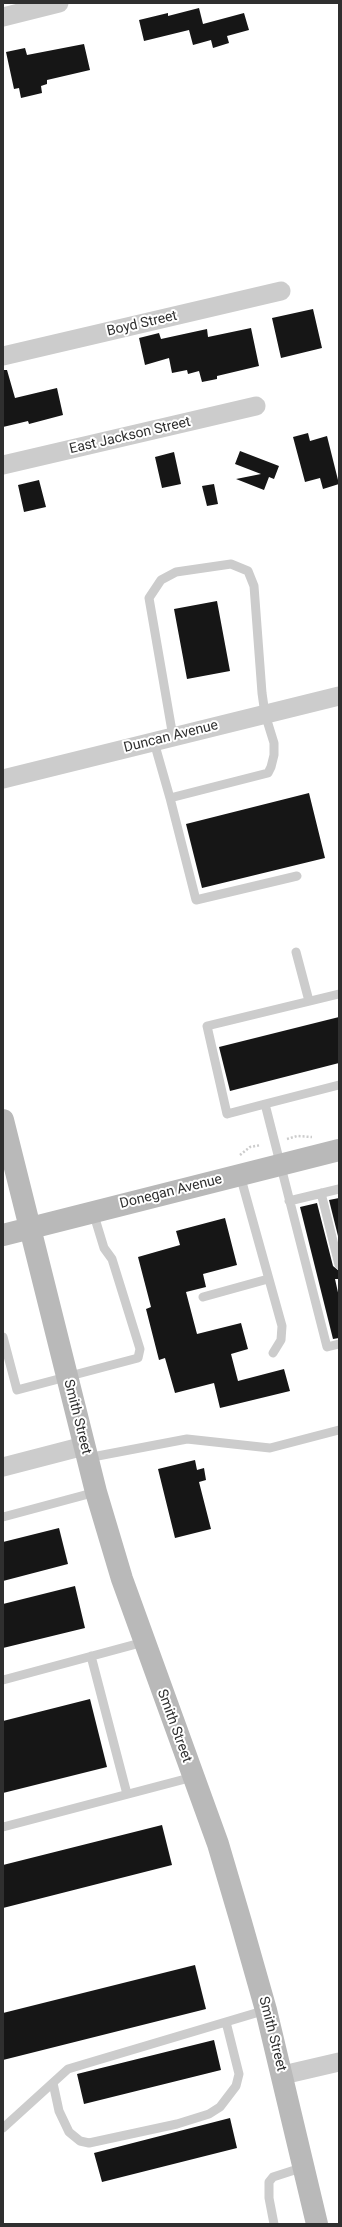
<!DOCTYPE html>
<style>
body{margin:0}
#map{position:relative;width:342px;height:2227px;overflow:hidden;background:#fff;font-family:Roboto,sans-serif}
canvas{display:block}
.frame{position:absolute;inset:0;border:4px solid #2f2f2f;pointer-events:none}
</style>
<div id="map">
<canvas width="342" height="2227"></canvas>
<div class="frame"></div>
</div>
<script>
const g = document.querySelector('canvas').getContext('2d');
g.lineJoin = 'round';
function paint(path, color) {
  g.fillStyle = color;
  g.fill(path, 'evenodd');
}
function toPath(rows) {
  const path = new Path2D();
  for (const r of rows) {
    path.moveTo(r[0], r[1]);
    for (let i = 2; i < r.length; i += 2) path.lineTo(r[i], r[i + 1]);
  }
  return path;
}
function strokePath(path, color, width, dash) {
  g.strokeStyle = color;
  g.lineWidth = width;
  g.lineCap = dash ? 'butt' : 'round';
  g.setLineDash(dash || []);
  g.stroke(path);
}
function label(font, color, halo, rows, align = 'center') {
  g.font = font + ' Roboto,sans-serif';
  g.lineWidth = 4;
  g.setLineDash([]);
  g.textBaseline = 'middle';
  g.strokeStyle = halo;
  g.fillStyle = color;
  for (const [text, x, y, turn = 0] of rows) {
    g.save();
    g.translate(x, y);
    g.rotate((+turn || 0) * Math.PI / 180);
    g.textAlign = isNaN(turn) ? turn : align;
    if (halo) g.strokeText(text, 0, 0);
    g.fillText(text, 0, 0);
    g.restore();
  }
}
paint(toPath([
 [199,8,203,24,244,13,249,30,227,36,229,43,213,48,211,40,193,45,189,30,144,41,139,20,168,13,168,16],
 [84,44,90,70,47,80,47,84,41,86,42,93,21,98,19,88,14,89,6,52,25,48,27,55],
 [313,309,322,348,281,358,272,318],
 [251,328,259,366,217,376,217,379,202,382,199,371,188,374,187,370,172,373,169,358,145,365,139,338,159,333,161,339,207,329,208,337],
 [3,370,7,370,15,398,57,388,63,415,29,424,28,421,3,427],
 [308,433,310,441,327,436,339,484,323,489,320,478,305,482,293,437],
 [240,451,279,466,274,479,269,477,264,490,236,479,261,474,235,464],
 [174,452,181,484,162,488,155,457],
 [39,480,46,507,24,512,18,485],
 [214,484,218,504,207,506,202,486],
 [217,601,230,671,187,679,174,609],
 [309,793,325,858,202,888,186,824],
 [339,1017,339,1063,230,1091,219,1047],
 [339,1198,339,1240,329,1200],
 [317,1203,333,1266,339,1271,339,1279,335,1279,339,1297,339,1338,333,1339,300,1207],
 [225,1218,237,1265,203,1274,206,1287,186,1292,197,1334,241,1323,248,1349,231,1354,238,1381,284,1369,290,1391,220,1408,214,1383,175,1393,165,1358,159,1360,146,1309,151,1307,138,1257,180,1245,176,1231],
 [195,1460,197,1470,204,1468,206,1480,199,1482,211,1529,175,1538,158,1469],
 [59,1528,68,1564,3,1581,3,1542],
 [75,1586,85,1628,3,1648,3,1604],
 [90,1699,107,1767,3,1793,3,1721],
 [162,1825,172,1865,3,1908,3,1865],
 [195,1965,206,2009,3,2060,3,2013],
 [214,2040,221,2070,84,2104,77,2074],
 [230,2118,237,2148,102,2182,94,2153]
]), '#161616');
strokePath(toPath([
 [287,1139,297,1136,312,1137],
 [240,1155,250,1147,261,1145]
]), '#ccc', 2.5, [2, 2]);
strokePath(toPath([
 [154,742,170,798,268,773,271,767,274,755,274,743,265,714,262,693,254,586,248,571,231,564,176,572,161,580,149,598,173,737],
 [170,798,196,900,297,876],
 [296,952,309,1001],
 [339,994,207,1026,227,1114,265,1104,327,1347,339,1344],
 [265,1104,339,1085],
 [240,1175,282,1326,281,1340,273,1353],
 [321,1193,339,1265],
 [289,1201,339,1189],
 [203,1297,268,1279],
 [3,1337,17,1390,138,1358,140,1349,112,1259,104,1248,93,1212],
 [87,1458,187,1439,270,1448,339,1430],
 [3,1517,96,1492],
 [91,1656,127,1794],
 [3,1680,144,1642],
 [3,1827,193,1777],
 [53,2083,59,2111,69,2132,80,2141,89,2143,177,2124,209,2114,220,2107,236,2086,239,2074,226,2022],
 [3,2128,68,2069,266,2010],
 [274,2224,269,2198,269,2182,273,2177,304,2167]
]), '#ccc', 9);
strokePath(toPath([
 [3,17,59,3],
 [3,356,281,291],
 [3,465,256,406],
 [3,779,339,696],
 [3,1467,84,1446],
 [283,2075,339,2062]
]), '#ccc', 19);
strokePath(toPath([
 [3,1120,96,1492,122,1579,218,1844,241,1922,266,2010,317,2224],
 [3,1235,339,1150]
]), '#b9b9b9', 22);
label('14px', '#2f2f2f', '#fff', [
 ["Boyd Street",142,324,-13],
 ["East Jackson Street",130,436,-13],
 ["Duncan Avenue",171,737,-14],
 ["Donegan Avenue",171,1192,-14],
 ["Smith Street",77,1417,76],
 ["Smith Street",174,1726,70],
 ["Smith Street",272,2034,76]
]);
</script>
